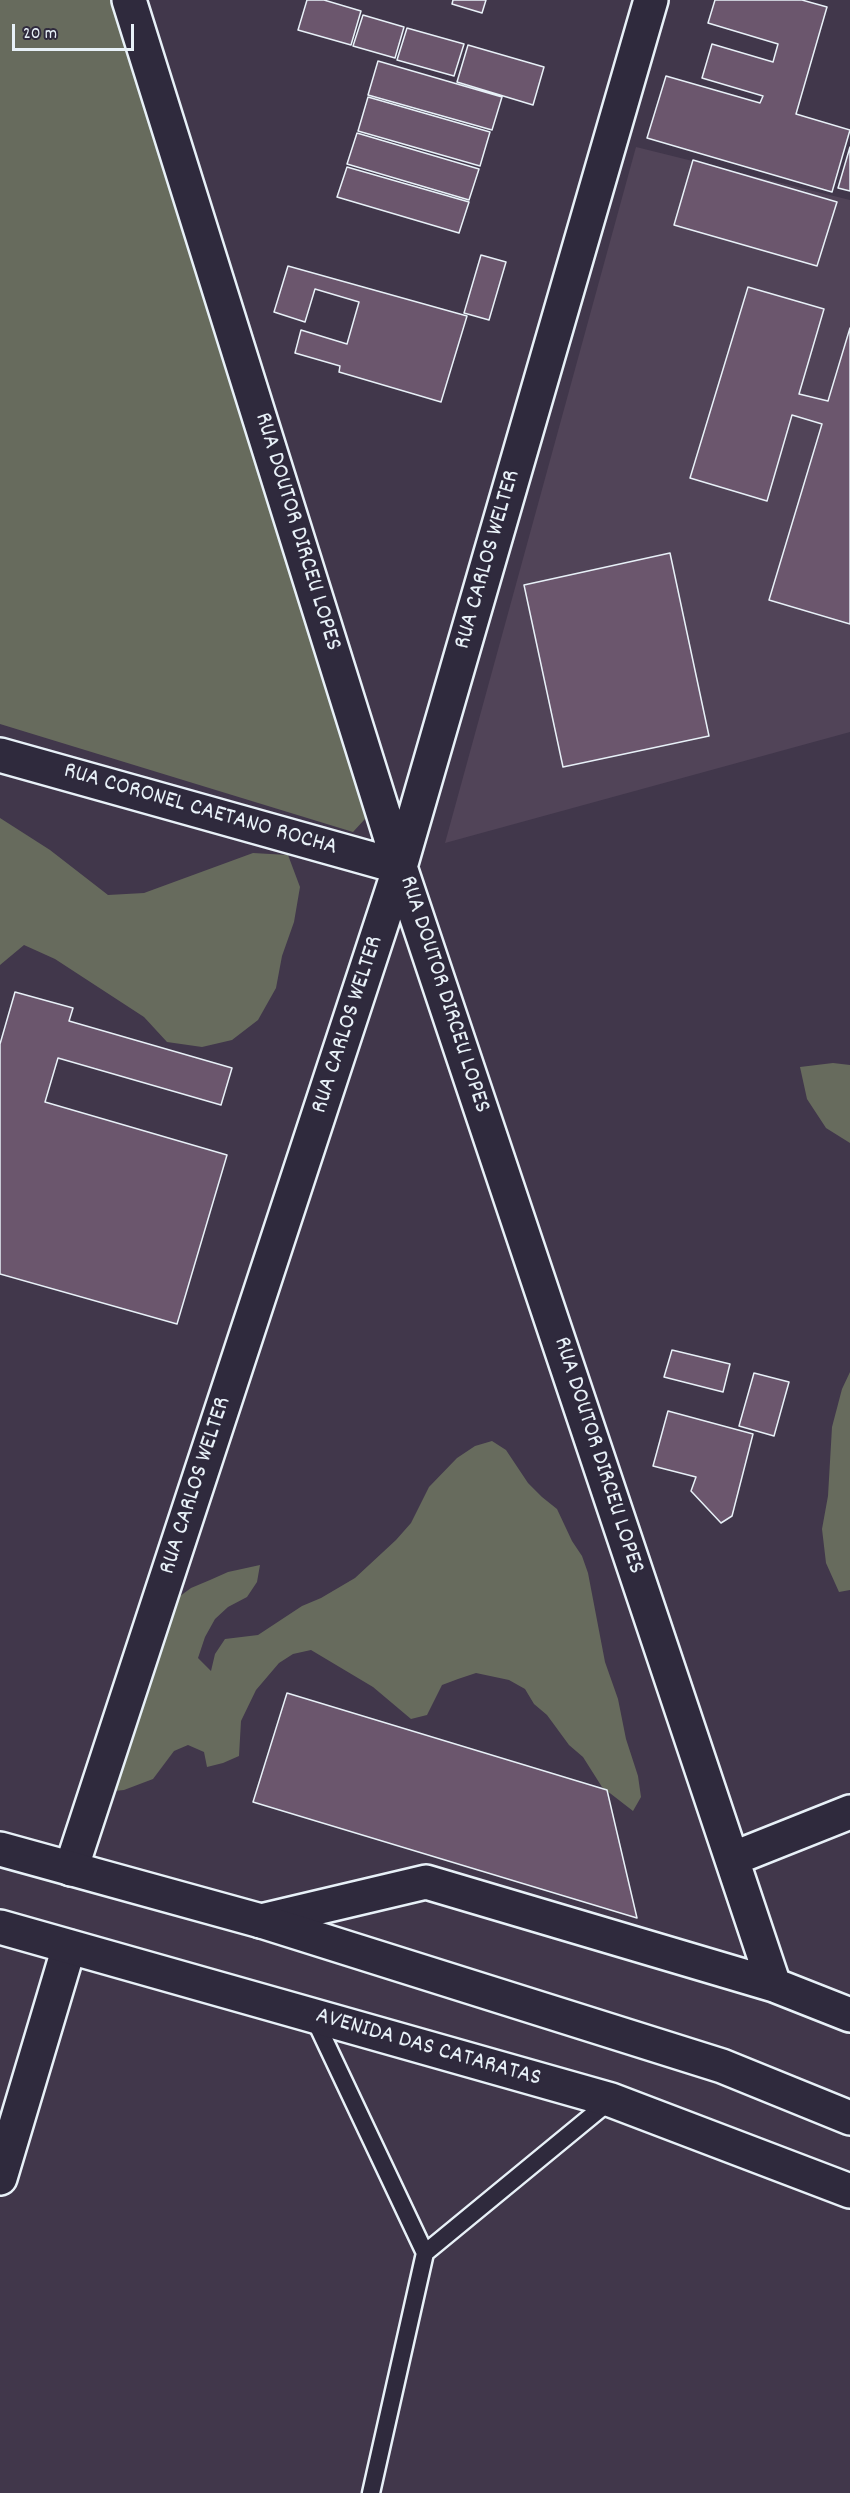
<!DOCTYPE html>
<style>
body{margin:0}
#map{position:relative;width:850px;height:2493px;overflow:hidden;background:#41374b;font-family:Dekko,sans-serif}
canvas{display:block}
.scale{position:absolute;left:12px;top:24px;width:122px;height:27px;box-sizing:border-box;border:3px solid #e8f1f8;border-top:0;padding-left:8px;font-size:18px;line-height:21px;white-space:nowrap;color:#e8f1f8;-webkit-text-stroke:4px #2f2a3d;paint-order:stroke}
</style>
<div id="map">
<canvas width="850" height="2493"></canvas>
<div class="scale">20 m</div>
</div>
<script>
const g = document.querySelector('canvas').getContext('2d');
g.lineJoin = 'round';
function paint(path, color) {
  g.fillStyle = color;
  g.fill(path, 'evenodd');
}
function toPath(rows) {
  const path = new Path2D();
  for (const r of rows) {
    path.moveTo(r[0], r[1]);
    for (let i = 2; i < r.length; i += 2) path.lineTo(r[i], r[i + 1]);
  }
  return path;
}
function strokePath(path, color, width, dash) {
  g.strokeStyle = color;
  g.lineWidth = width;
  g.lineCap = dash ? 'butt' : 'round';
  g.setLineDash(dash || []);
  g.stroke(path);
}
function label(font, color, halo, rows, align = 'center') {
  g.font = font + ' Dekko,sans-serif';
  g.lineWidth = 4.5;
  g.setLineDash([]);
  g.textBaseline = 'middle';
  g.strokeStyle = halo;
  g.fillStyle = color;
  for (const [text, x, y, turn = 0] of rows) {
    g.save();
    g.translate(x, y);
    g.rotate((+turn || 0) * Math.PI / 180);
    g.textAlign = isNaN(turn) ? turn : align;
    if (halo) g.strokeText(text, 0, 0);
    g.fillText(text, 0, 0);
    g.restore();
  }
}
paint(toPath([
 [636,147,850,200,850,732,445,843]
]), '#514458');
paint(toPath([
 [0,0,119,0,376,807,353,832,0,724],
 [0,818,50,850,108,895,144,893,253,853,288,855,300,887,294,922,282,956,276,988,258,1020,232,1040,202,1047,167,1042,144,1017,55,959,24,945,0,965],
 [833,1063,850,1065,850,1143,826,1128,807,1099,800,1067],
 [850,1372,850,1590,839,1592,826,1563,822,1529,828,1496,832,1427,842,1389],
 [492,1441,506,1450,528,1483,542,1497,557,1509,572,1541,582,1556,588,1573,605,1662,618,1699,626,1739,638,1776,641,1797,633,1811,602,1787,583,1757,569,1745,547,1715,534,1704,525,1689,509,1680,476,1673,458,1679,442,1685,427,1715,411,1719,373,1687,311,1650,293,1654,279,1663,256,1690,241,1721,239,1756,223,1763,207,1767,204,1752,188,1745,174,1751,153,1779,124,1790,114,1791,110,1787,176,1599,191,1588,210,1580,228,1572,260,1565,257,1582,247,1597,228,1607,215,1619,205,1637,198,1658,211,1671,215,1654,225,1639,258,1635,302,1606,321,1598,355,1578,396,1540,411,1523,429,1487,457,1458,475,1446]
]), '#676b5d');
const building = toPath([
 [307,0,324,0,361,11,351,45,298,30,307,0],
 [453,0,486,0,482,13,452,4,453,0],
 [715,0,802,0,827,7,796,114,850,130,832,192,647,138,666,76,760,103,763,96,702,78,712,44,773,62,778,44,708,23,715,0],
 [363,15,404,27,395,58,353,46,363,15],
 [407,28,464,44,454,76,397,60,407,28],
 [468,45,544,67,533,105,457,82,468,45],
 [378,61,502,97,492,130,368,95,378,61],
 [368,97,490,132,480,166,358,131,368,97],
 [357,133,479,169,469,200,347,164,357,133],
 [850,147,850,191,838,188,850,147],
 [693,160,837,202,817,266,674,225,693,160],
 [347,167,469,202,459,233,337,197,347,167],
 [481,255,506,262,489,320,464,313,481,255],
 [288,266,467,316,441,402,339,372,340,366,295,353,301,330,347,344,359,302,315,289,305,322,274,312,288,266],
 [748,287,824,309,799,394,828,401,850,328,850,624,769,600,822,424,792,415,767,501,690,478,748,287],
 [670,553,709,736,563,767,524,585,670,553],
 [15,992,73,1008,69,1021,232,1068,221,1105,58,1058,45,1102,227,1155,177,1324,0,1274,0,1044,15,992],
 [672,1350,730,1364,723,1392,664,1377,672,1350],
 [754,1373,789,1382,774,1436,739,1426,754,1373],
 [668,1411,753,1434,732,1516,721,1523,691,1491,696,1477,653,1466,668,1411],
 [287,1693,607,1790,637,1918,253,1802,287,1693]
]);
paint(building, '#6b566d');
strokePath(building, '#e8f1f8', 1.5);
const service = toPath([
 [313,2016,425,2253,371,2493],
 [425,2253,611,2100]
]);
const minor = toPath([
 [129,0,400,867,774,1985],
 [0,755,400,867],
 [732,1859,850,1812],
 [71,1869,400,867,651,0],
 [261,1921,426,1882,774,1985,850,2015],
 [0,2178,69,1947]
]);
const primary = toPath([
 [0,1849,261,1921,722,2066,850,2118],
 [0,1927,611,2100,850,2191]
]);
strokePath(service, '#e8f1f8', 21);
strokePath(minor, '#e8f1f8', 38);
strokePath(primary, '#e8f1f8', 38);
strokePath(service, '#2f2a3d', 16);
strokePath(minor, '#2f2a3d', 33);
strokePath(primary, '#2f2a3d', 33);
label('24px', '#e8f1f8', '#2f2a3d', [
 ["RUA DOUTOR DIRCEU LOPES",296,532,73],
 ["RUA CARLOS WELTER",489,560,-74],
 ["RUA CORONEL CAETANO ROCHA",200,811,16],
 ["RUA DOUTOR DIRCEU LOPES",443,995,72],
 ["RUA CARLOS WELTER",349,1025,-72],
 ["RUA DOUTOR DIRCEU LOPES",597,1456,72],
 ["RUA CARLOS WELTER",197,1486,-72],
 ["AVENIDA DAS CATARATAS",428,2049,16]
]);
</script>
